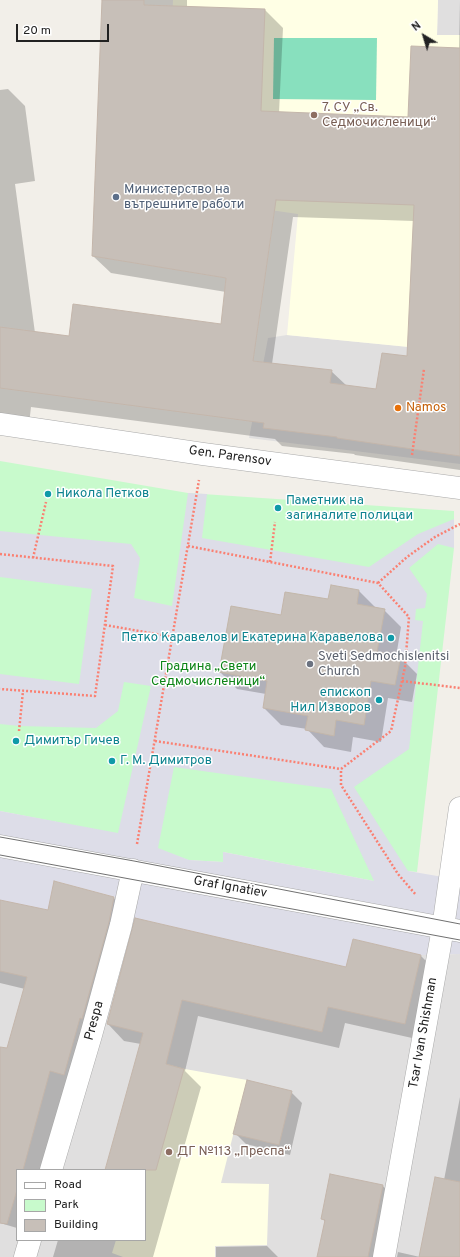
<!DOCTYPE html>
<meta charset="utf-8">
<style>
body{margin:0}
#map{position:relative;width:460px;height:1257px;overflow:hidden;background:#f2efe9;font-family:Overpass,sans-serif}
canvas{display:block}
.legend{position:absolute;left:16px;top:1169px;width:130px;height:72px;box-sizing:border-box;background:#fff;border:1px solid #a7a7a7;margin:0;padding:5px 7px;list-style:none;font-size:12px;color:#222}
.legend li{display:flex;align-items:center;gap:8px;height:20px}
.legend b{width:20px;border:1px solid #a7a7a7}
.north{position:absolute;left:404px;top:16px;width:40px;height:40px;-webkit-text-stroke:3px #fff;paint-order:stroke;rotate:322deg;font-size:11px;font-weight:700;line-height:16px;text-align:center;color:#222}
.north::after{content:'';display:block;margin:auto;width:14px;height:18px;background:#222;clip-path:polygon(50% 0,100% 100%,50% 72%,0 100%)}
.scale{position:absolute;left:16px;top:24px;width:93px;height:18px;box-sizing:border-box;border:2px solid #222;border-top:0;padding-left:5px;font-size:12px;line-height:14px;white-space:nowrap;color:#222;-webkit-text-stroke:3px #fff;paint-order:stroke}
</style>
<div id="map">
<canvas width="460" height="1257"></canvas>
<ul class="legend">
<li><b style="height:5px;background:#fff"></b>Road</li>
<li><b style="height:11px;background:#c8facc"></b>Park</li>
<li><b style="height:11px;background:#c7bfb8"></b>Building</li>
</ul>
<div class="north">N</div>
<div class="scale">20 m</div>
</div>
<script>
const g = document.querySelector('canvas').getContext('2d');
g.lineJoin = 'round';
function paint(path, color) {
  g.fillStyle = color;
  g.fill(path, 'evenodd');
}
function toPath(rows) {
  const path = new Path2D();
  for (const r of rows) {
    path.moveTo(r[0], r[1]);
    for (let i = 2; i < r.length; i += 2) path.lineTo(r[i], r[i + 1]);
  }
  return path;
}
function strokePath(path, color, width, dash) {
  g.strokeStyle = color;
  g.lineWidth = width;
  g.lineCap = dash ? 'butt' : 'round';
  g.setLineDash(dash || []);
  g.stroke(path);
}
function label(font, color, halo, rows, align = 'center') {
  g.font = font + ' Overpass,sans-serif';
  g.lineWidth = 3;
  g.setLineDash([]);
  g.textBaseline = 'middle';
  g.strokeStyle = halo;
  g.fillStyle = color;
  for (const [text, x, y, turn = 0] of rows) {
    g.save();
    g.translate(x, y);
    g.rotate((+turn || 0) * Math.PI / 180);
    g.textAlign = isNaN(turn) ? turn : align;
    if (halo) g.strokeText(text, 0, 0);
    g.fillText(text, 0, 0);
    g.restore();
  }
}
paint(toPath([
 [438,0,460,0,460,35,437,35],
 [287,335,460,352,460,464,249,438,268,338],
 [54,881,115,897,107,927,144,920,345,967,353,939,421,955,460,954,460,1257,0,1257,0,900,47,910],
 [17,1170,145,1170,145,1240,17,1240]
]), '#e0dfdf');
paint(toPath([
 [173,0,438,0,437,35,460,35,460,352,287,335,298,214,166,195],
 [137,1056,185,1069,247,1080,221,1183,269,1184,267,1245,215,1246,215,1257,123,1257,112,1253,116,1240,145,1240,145,1170,105,1170]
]), '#ffffe5');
paint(toPath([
 [0,461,188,493,454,511,454,548,417,872,408,871,374,881,223,852,223,862,188,860,118,834,0,811]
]), '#c8facc');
paint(toPath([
 [274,38,377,38,376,100,273,99]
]), '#88e0be');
paint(toPath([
 [188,493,207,494,202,538,369,567,418,534,454,519,454,548,438,544,409,568,427,594,425,608,416,609,415,620,423,621,409,749,354,787,408,871,449,878,460,890,460,954,421,955,353,939,346,967,144,920,107,927,115,897,55,881,48,910,0,900,0,811,118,833,151,686,124,682,118,711,96,728,19,726,0,724,0,674,79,684,92,589,0,577,0,531,131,544,140,558,134,598,172,606],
 [331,585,359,590,357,604,385,609,377,652,401,656,395,685,371,681,364,725,336,720,334,736,306,730,308,716,267,681,219,672,231,606,281,615,286,592,328,599],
 [174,767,331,789,374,881,223,852,223,862,189,860,158,848]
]), '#dddde8');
paint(toPath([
 [103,0,187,0,187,7,265,10,283,28,279,113,460,138,460,470,355,455,354,454,282,446,275,439,31,407,29,424,0,420,0,90,8,89,25,106,35,181,15,184,35,333,70,337,222,325,226,292,111,273,93,256],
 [293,217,414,221,408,358,377,390,347,386,331,371,272,364],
 [460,0,460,108,459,49],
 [332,586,359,591,376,608,384,610,401,627,396,657,400,657,417,674,412,702,388,698,381,742,353,737,351,752,324,747,307,729,281,725,264,708,266,694,237,689,220,672,282,616,329,600],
 [114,898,130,914,44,1170,17,1170,17,1228,0,1223,0,1048,8,1050,25,989,0,983,0,901,48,911],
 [136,919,346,968,421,956,437,972,421,1040,345,1023,339,1048,198,1016,185,1071,201,1087,153,1257,53,1257,58,1240,145,1240,145,1170,106,1170,141,1044,124,1041,108,1024],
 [291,1092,302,1103,290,1155,246,1144,235,1133],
 [460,1097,460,1257,397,1257,398,1252,420,1257,444,1180],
 [382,1185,399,1203,388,1257,318,1257,325,1222,323,1219],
 [267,1246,278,1257,216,1257,216,1247]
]), '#0003');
const building = toPath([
 [102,0,144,0,144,5,265,9,261,111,408,117,411,46,460,48,460,456,337,438,337,437,263,428,264,423,0,388,0,327,69,336,73,304,221,324,226,278,92,256,102,0],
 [276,200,414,205,407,356,382,353,376,389,330,383,332,370,253,361,276,200],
 [331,585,359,590,357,604,385,609,377,652,401,656,395,685,371,681,364,725,336,720,334,736,305,730,308,716,263,708,267,681,219,672,231,606,281,615,285,592,328,599,331,585],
 [54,881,114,897,109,922,82,1019,80,1018,64,1075,50,1071,23,1170,17,1170,17,1190,7,1224,0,1223,0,1047,7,1048,27,977,0,971,0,900,48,910,54,881],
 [135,918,346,967,353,939,421,955,405,1024,328,1007,322,1032,182,1000,166,1064,184,1069,156,1170,105,1170,143,1033,107,1024,135,918],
 [247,1080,292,1091,279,1145,233,1134,247,1080],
 [330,1174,383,1185,368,1257,317,1257,325,1220,321,1219,330,1174],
 [435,1177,460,1182,460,1257,419,1257,435,1177]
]);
paint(building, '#c7bfb8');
strokePath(building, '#c4b6ab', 1);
const minor = toPath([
 [0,424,203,454,460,488],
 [0,846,460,931],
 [51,1170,91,1035,121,925,133,870],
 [25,1257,30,1240],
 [384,1257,443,928,460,808]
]);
strokePath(minor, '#a9a9a9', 23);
strokePath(toPath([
 [412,455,424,369],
 [188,546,378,583,409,617,405,667,391,731,341,769,341,785,398,874,416,895],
 [0,554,113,566,95,696,0,689],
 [33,558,46,502],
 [270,562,275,522],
 [378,583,407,557,435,537,460,524],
 [105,625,173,637],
 [402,681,460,688],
 [19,731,23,691],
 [155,741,341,769],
 [137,844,199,480]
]), '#fa8072', 2.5, [2, 2]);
strokePath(minor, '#fff', 22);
strokePath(toPath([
 [0,837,134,861,460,924],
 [0,855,460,940]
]), '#707070', 1);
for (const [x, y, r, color] of [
 [314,115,4,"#8d6e63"],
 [116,197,4,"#5c6f8a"],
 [398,408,4,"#e8710a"],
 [48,494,4,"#0f9aa8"],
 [278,508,4,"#0f9aa8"],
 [391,638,4,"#0f9aa8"],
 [310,664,4,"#6b7280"],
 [379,700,4,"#0f9aa8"],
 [16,741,4,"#0f9aa8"],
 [112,761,4,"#0f9aa8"],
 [169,1152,4,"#8d6e63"]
]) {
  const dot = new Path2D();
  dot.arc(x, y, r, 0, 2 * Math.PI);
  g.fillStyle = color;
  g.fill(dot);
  strokePath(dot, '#fff', 1.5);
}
label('13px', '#785e54', '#fff', [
 ["7. СУ „Св.",322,108],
 ["Седмочисленици“",322,123],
 ["ДГ №113 „Преспа“",177,1152]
], 'left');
label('13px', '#4e5e75', '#fff', [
 ["Министерство на",124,190],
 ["вътрешните работи",124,205]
], 'left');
label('13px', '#c56008', '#fff', [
 ["Namos",406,408]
], 'left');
label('13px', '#222', '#fff', [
 ["Gen. Parensov",230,457,8],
 ["Graf Ignatiev",230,888,10],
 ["Prespa",95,1021,-75],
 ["Tsar Ivan Shishman",424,1033,-80]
]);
label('13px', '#0d838f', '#fff', [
 ["Никола Петков",56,494],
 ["Паметник на",286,501],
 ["загиналите полицаи",286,516],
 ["Петко Каравелов и Екатерина Каравелова",383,638,"right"],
 ["епископ",371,693,"right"],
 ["Нил Изворов",371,708,"right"],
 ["Димитър Гичев",24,741],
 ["Г. М. Димитров",120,761]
], 'left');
label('13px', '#5b616d', '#fff', [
 ["Sveti Sedmochislenitsi",318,657],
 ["Church",318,672]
], 'left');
label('13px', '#0c8416', '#fff', [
 ["Градина „Свети",208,667],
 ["Седмочисленици“",208,682]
]);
</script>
